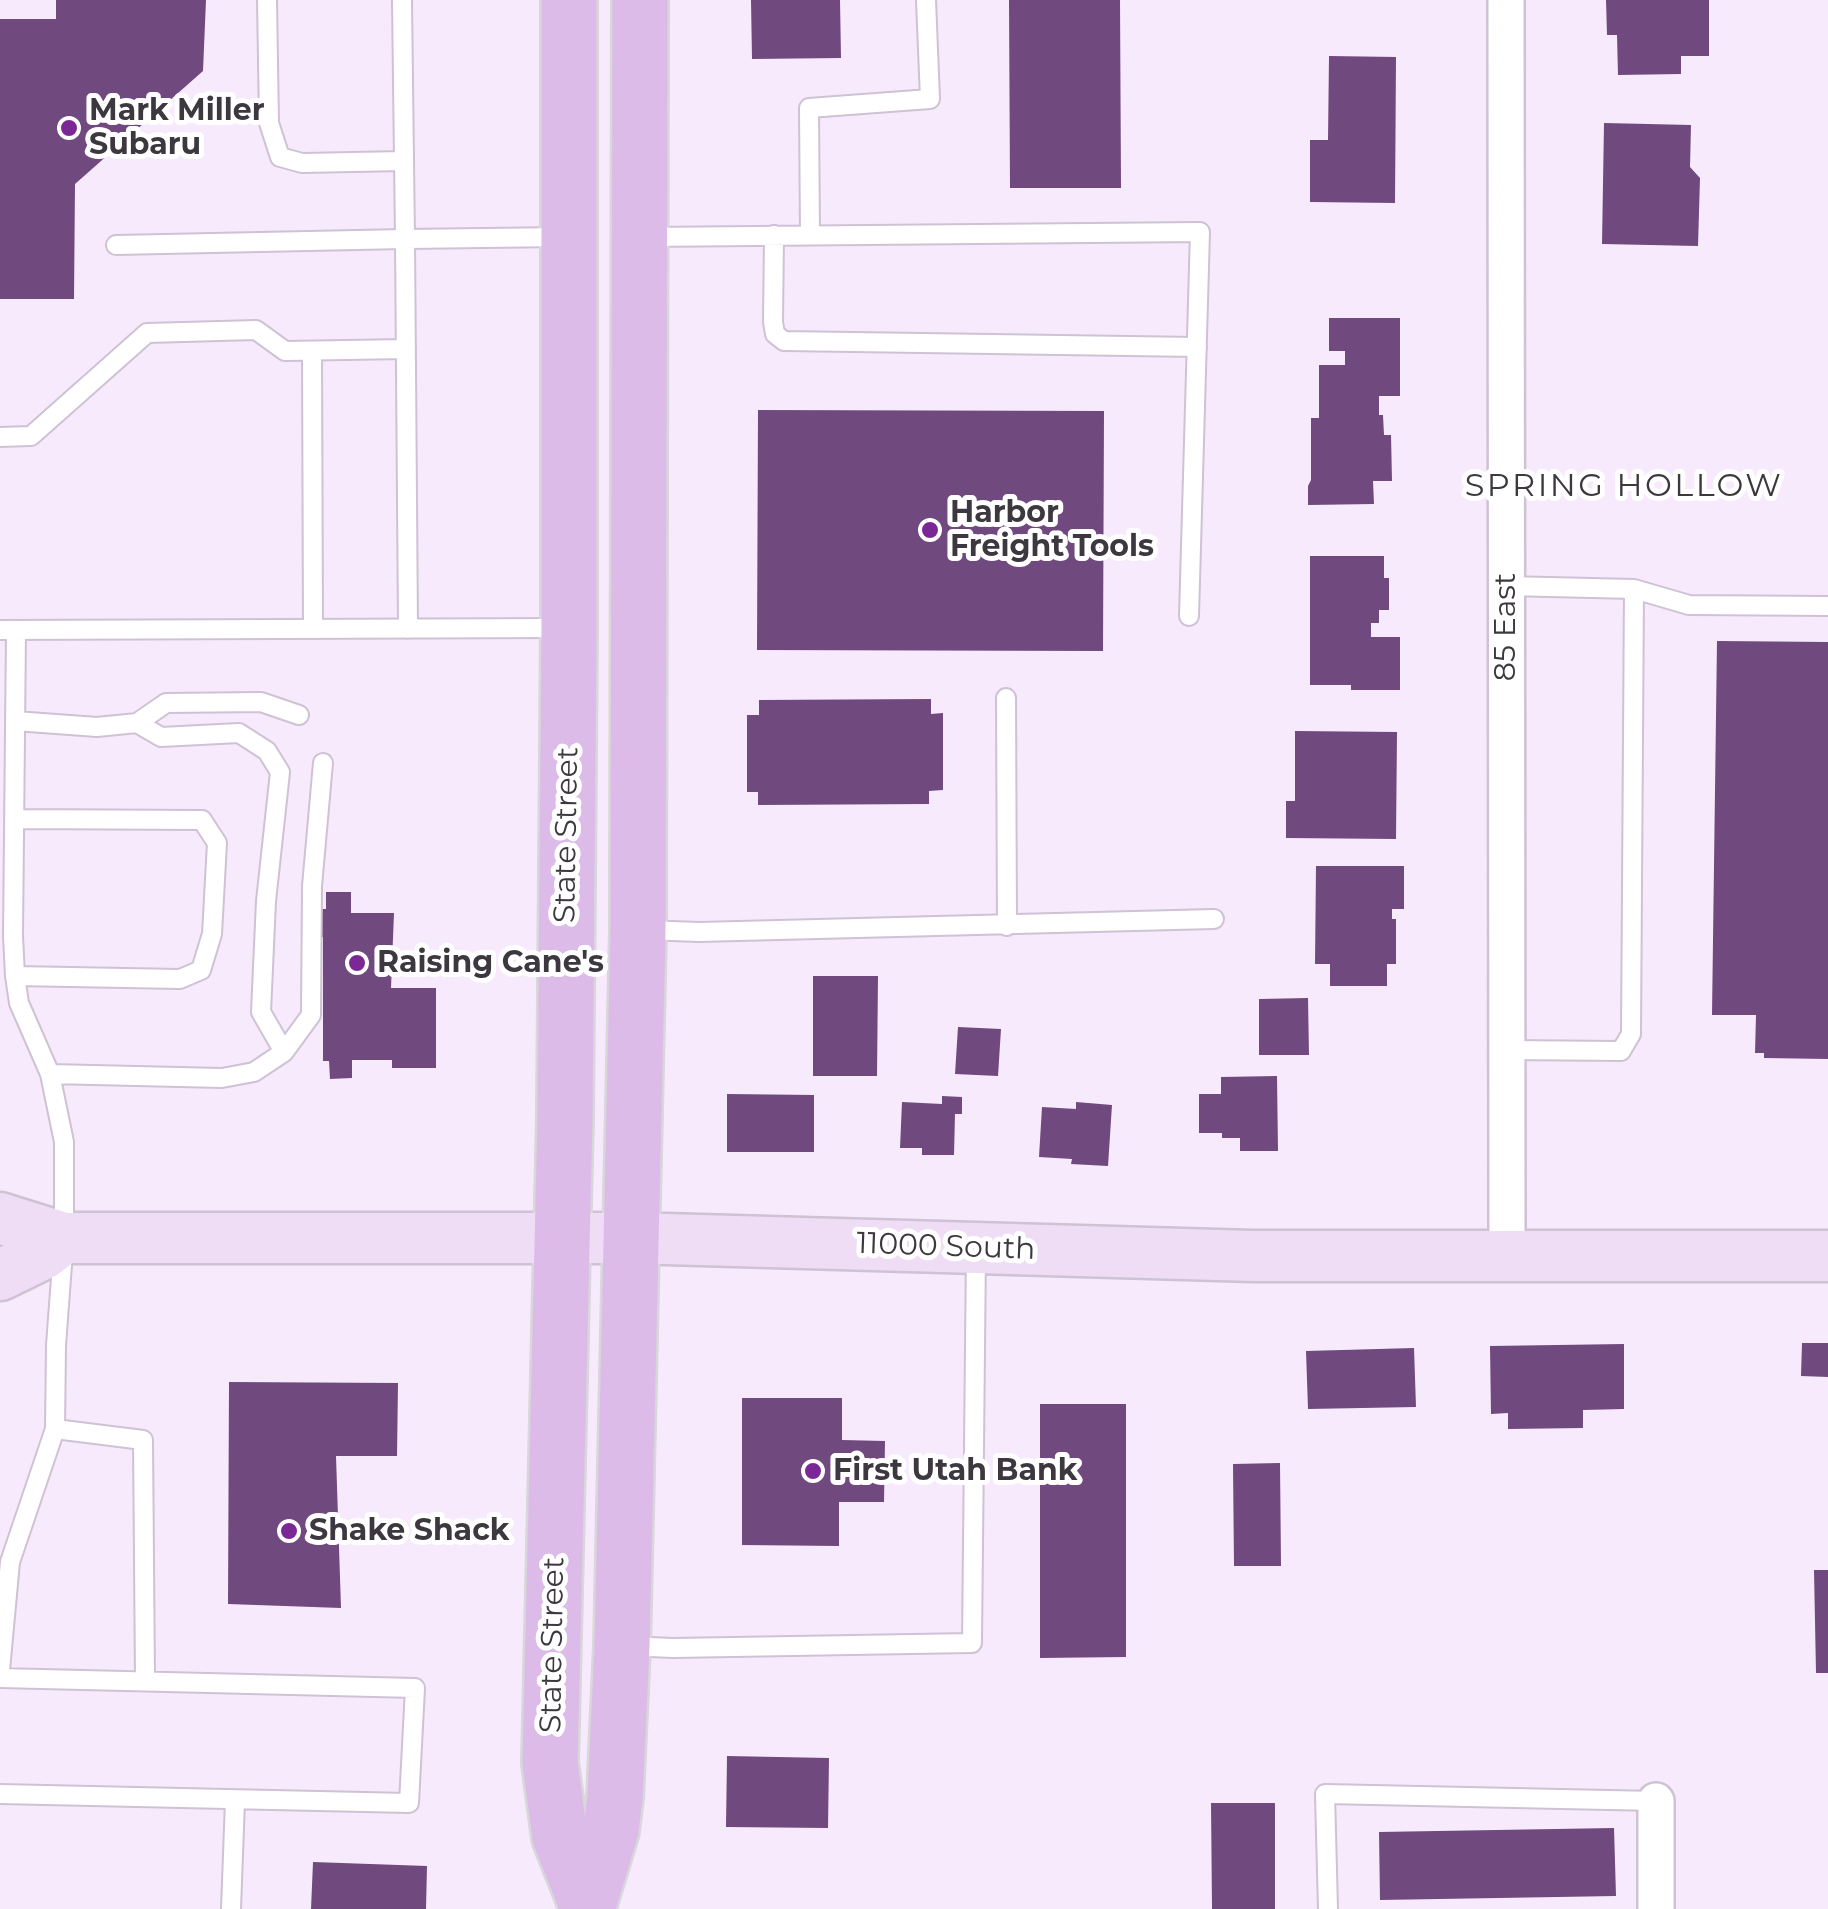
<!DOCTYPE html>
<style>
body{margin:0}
canvas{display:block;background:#f7eafc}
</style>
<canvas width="1828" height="1909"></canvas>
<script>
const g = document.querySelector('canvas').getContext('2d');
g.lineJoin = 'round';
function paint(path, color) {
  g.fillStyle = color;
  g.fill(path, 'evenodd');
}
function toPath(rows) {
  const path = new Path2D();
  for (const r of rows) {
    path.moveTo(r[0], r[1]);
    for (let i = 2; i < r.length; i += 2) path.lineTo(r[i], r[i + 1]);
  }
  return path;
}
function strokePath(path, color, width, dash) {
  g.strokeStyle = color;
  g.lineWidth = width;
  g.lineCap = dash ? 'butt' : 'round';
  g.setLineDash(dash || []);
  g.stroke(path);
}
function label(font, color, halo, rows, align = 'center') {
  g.font = font + ' Montserrat,sans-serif';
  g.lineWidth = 10;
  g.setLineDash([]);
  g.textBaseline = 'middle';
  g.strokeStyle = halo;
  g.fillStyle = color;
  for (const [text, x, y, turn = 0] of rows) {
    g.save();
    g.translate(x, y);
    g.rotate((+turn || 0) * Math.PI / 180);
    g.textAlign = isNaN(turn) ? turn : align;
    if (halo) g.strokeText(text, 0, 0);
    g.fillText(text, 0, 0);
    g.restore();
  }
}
paint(toPath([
 [56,0,206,0,203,71,75,184,74,299,0,299,0,19,56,19],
 [751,0,840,0,841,58,752,59],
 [1009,0,1120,0,1121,188,1010,188],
 [1606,0,1709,0,1709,56,1681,56,1681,74,1618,75,1617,35,1607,35],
 [1329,56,1396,57,1395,203,1310,202,1310,140,1328,140],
 [1604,123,1691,125,1690,167,1700,178,1698,246,1602,244],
 [1329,318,1400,318,1400,396,1379,396,1379,415,1383,415,1384,435,1391,435,1392,481,1373,481,1374,504,1308,505,1308,486,1311,480,1311,418,1319,418,1319,365,1345,365,1345,351,1329,351],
 [758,410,1104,411,1103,651,757,650],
 [1310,556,1384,556,1384,578,1389,578,1389,610,1379,610,1379,623,1371,623,1371,637,1400,637,1400,690,1351,690,1351,685,1310,685],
 [1717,641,1828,642,1828,1059,1764,1058,1764,1053,1755,1053,1756,1015,1712,1015],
 [931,699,931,714,943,713,943,790,929,791,929,804,758,805,758,792,747,792,747,715,759,715,759,700],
 [1295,731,1397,732,1396,839,1286,838,1286,801,1295,801],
 [1316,866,1404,866,1404,909,1392,909,1392,919,1396,919,1396,964,1387,964,1387,986,1330,986,1330,964,1315,964],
 [326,892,351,892,351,913,394,913,391,988,436,988,436,1068,392,1068,392,1060,352,1060,352,1078,330,1079,329,1061,323,1061,323,937,318,937,318,909,326,909],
 [813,976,878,976,877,1076,813,1076],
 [1308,998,1309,1055,1259,1055,1259,999],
 [958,1027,1001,1029,998,1076,955,1074],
 [1277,1076,1278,1151,1240,1151,1240,1138,1222,1138,1222,1133,1199,1133,1199,1094,1221,1094,1221,1077],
 [727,1094,814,1095,814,1152,727,1152],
 [942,1096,962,1097,962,1114,955,1114,954,1155,922,1155,922,1148,900,1148,902,1102,942,1104],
 [1076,1102,1112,1105,1108,1166,1071,1164,1072,1159,1039,1157,1042,1107,1076,1109],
 [1802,1343,1828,1343,1828,1377,1801,1376],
 [1624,1344,1624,1409,1583,1410,1583,1428,1508,1429,1508,1413,1491,1414,1490,1346],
 [1414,1348,1416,1407,1308,1409,1306,1351],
 [229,1382,398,1383,397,1456,336,1456,341,1608,228,1604],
 [742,1398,842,1398,842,1440,885,1441,884,1502,839,1502,839,1546,742,1545],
 [1040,1404,1126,1404,1126,1657,1040,1658],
 [1280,1463,1281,1566,1234,1566,1233,1464],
 [1814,1570,1828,1570,1828,1673,1816,1673],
 [727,1756,829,1758,828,1828,726,1827],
 [1211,1803,1275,1803,1275,1909,1212,1909],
 [1614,1828,1616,1896,1380,1900,1379,1832],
 [313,1862,427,1866,426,1909,311,1909]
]), '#70497e');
const lane = toPath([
 [267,0,269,123,280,157,302,163,404,161],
 [402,0,405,239,563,237],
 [774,235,773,322,775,334,784,341,1197,347],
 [810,235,809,108,930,99,926,0],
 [645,237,1200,232,1189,616],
 [116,245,405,239,408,629],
 [312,351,313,629],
 [0,437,31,436,147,333,256,330,285,351,406,349],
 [1506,586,1634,589,1689,605,1828,606],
 [0,630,564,628],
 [1006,698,1007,926],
 [15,721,97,727,137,723,166,703,261,702,299,715],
 [137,723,161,737,239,733,267,751,280,772,266,901,261,1012,284,1052],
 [14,819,202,820,217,843,212,934,201,970,180,979,15,976],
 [644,930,699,932,1214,919],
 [1507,1050,1621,1051,1631,1034,1634,589],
 [50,1074,222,1078,254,1072,284,1052,311,1015,312,886,323,763],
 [55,1429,143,1440,145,1680],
 [627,1646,673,1648,972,1643,976,1249],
 [0,1670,10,1562,55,1429,56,1345,64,1238,64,1142,50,1074,19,1003,15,976,13,936,16,630],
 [0,1678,415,1688,409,1803,0,1794],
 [231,1909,235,1800],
 [1328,1909,1325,1794,1656,1801]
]);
const street = toPath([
 [1506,0,1507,1254],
 [1656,1801,1656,1909]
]);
const secondary = toPath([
 [0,1218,64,1238,631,1238,1253,1256,1828,1256],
 [0,1275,43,1254,64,1238]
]);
const primary = toPath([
 [569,0,569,628,565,1117,550,1763,560,1837,587,1905],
 [587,1909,611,1830,615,1797,622,1646,638,930,640,0]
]);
strokePath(lane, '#cfc2d4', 22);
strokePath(street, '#cfc2d4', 40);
strokePath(secondary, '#cfc2d4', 55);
strokePath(primary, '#d8d7d9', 60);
strokePath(lane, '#fff', 18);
strokePath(street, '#fff', 35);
strokePath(secondary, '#eeddf4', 50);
strokePath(primary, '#dcbbe8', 55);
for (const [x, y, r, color] of [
 [69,128,10,"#7c2796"],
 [930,530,10,"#7c2796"],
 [357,963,10,"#7c2796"],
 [813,1471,10,"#7c2796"],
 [289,1531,10,"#7c2796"]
]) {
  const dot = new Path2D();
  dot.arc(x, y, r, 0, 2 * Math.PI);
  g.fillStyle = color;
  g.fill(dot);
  strokePath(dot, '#fff', 4);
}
label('bold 30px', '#3d383f', '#fff', [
 ["Mark Miller",89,111],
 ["Subaru",89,145],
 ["Harbor",950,513],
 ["Freight Tools",950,547],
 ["Raising Cane's",377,963],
 ["First Utah Bank",833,1471],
 ["Shake Shack",309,1531]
], 'left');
label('30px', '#3d383f', '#fff', [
 ["85 East",1506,627,-90],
 ["State Street",567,835,-89],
 ["11000 South",946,1247,2],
 ["State Street",553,1645,-89]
]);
g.letterSpacing = '2.5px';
label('32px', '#3d383f', '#fff', [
 ["SPRING HOLLOW",1624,487]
]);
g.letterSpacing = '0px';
</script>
